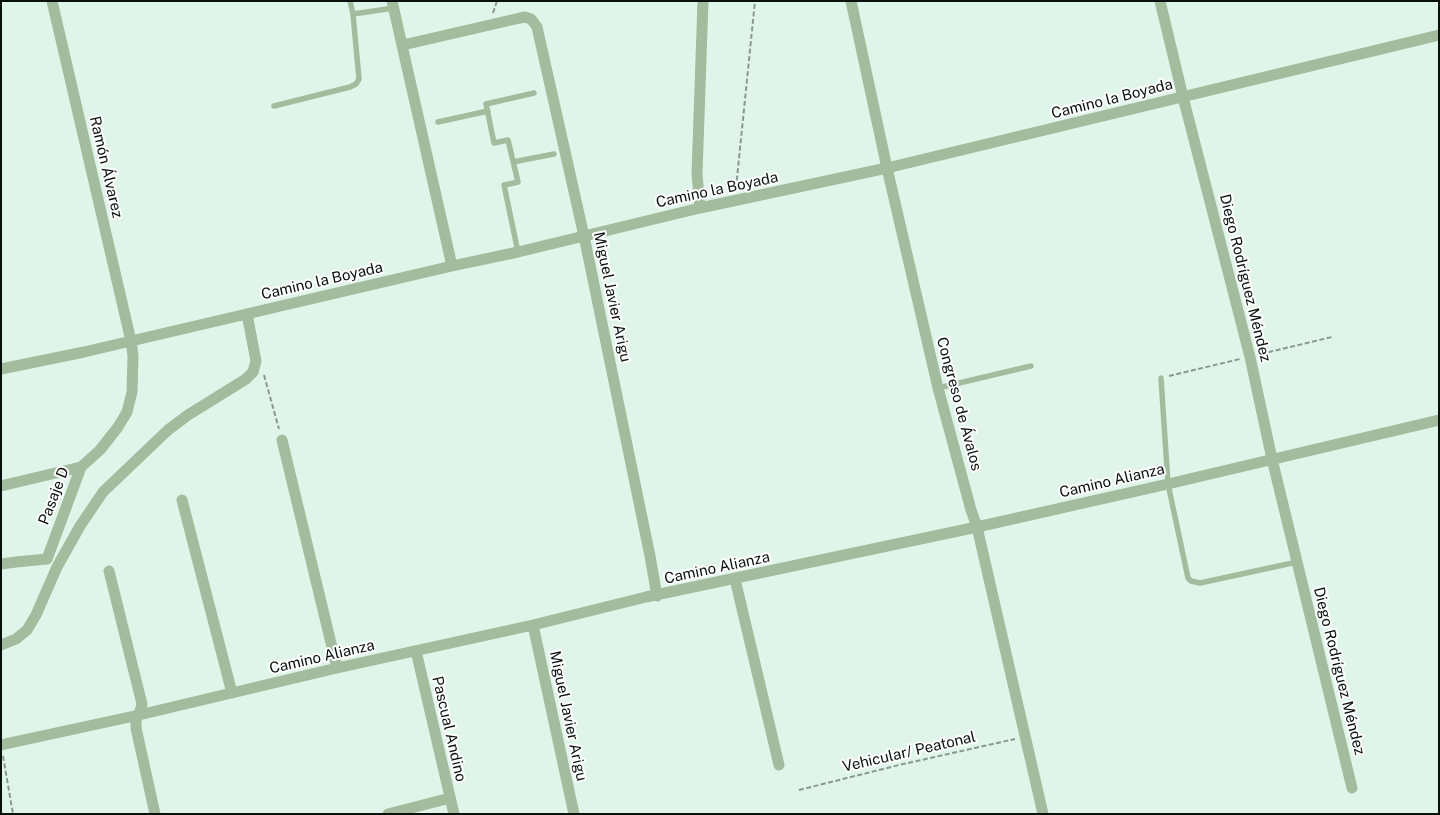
<!DOCTYPE html>
<meta charset="utf-8">
<style>
body{margin:0}
#map{position:relative;width:1440px;height:815px;overflow:hidden;background:#e0f5ea;font-family:"Public Sans",sans-serif}
canvas{display:block}
.frame{position:absolute;inset:0;border:2px solid #09100d;pointer-events:none}
</style>
<div id="map">
<canvas width="1440" height="815"></canvas>
<div class="frame"></div>
</div>
<script>
const g = document.querySelector('canvas').getContext('2d');
g.lineJoin = 'round';
function toPath(rows) {
  const path = new Path2D();
  for (const r of rows) {
    path.moveTo(r[0], r[1]);
    for (let i = 2; i < r.length; i += 2) path.lineTo(r[i], r[i + 1]);
  }
  return path;
}
function strokePath(path, color, width, dash) {
  g.strokeStyle = color;
  g.lineWidth = width;
  g.lineCap = dash ? 'butt' : 'round';
  g.setLineDash(dash || []);
  g.stroke(path);
}
function label(font, color, halo, rows, align = 'center') {
  g.font = font + ' "Public Sans",sans-serif';
  g.lineWidth = 4;
  g.setLineDash([]);
  g.textBaseline = 'middle';
  g.strokeStyle = halo;
  g.fillStyle = color;
  for (const [text, x, y, turn = 0] of rows) {
    g.save();
    g.translate(x, y);
    g.rotate((+turn || 0) * Math.PI / 180);
    g.textAlign = isNaN(turn) ? turn : align;
    if (halo) g.strokeText(text, 0, 0);
    g.fillText(text, 0, 0);
    g.restore();
  }
}
strokePath(toPath([
 [493,13,497,1],
 [736,188,755,1],
 [1261,354,1332,337],
 [264,375,279,429],
 [1169,376,1240,359],
 [3,756,13,814],
 [799,790,899,765,1015,739]
]), '#899991', 2, [5, 2.5]);
strokePath(toPath([
 [350,1,353,14,394,8],
 [274,106,350,87,356,84,359,79,353,14],
 [438,122,488,111],
 [513,162,554,154],
 [518,252,504,185,518,182,508,140,494,143,486,104,534,93],
 [1161,378,1168,484,1188,578,1191,581,1200,583,1297,562],
 [938,388,1031,366]
]), '#a3bc9e', 5.5);
strokePath(toPath([
 [392,1,452,266],
 [851,1,887,168,938,388,971,510,977,527,1043,814],
 [1160,1,1183,97,1250,357,1272,459,1352,788],
 [403,45,520,18,525,17,531,19,537,27,584,236,650,556,657,596],
 [700,208,697,174,703,1],
 [1,369,84,352,452,266,518,252,700,208,887,168,1439,35],
 [282,440,337,668],
 [1,486,81,467],
 [182,500,232,693],
 [47,559,81,467,100,450,118,427,127,412,132,392,133,356,131,341,52,1],
 [1,564,16,562,47,559],
 [109,571,142,704,139,715,136,720,136,728,155,814],
 [735,579,779,765],
 [533,625,574,814],
 [1,645,16,639,27,630,36,615,57,567,80,526,103,492,168,430,188,415,246,379,253,372,256,361,247,314],
 [416,651,454,814],
 [1,745,139,715,337,668,533,625,646,597,977,527,1168,484,1439,420],
 [388,814,450,798]
]), '#a3bc9e', 11);
label('15px', '#09100d', '#fff', [
 ["Camino la Boyada",1112,99,-14],
 ["Ramón Álvarez",106,167,77],
 ["Camino la Boyada",717,190,-12],
 ["Diego Rodríguez Méndez",1245,278,76],
 ["Camino la Boyada",322,281,-13],
 ["Miguel Javier Arigu",612,297,78],
 ["Congreso de Ávalos",959,404,75],
 ["Camino Alianza",1112,481,-13],
 ["Pasaje D",54,496,-69],
 ["Camino Alianza",717,568,-12],
 ["Camino Alianza",322,657,-13],
 ["Diego Rodríguez Méndez",1339,671,76],
 ["Miguel Javier Arigu",568,716,78],
 ["Pascual Andino",449,729,77],
 ["Vehicular/ Peatonal",909,752,-13]
]);
</script>
